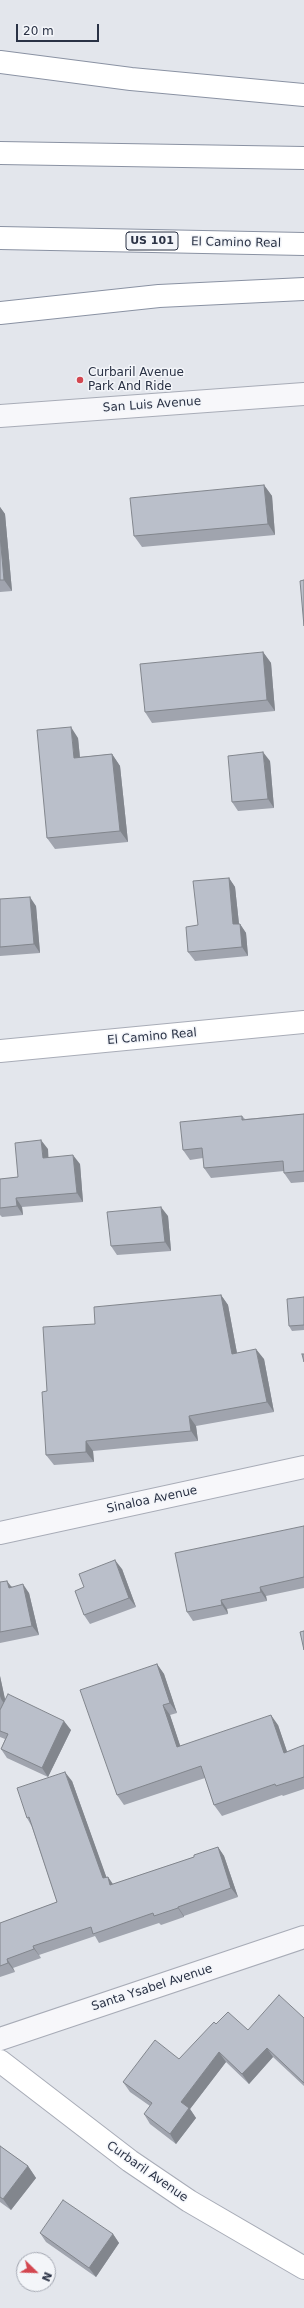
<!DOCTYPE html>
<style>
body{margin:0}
#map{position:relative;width:304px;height:2308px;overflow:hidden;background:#e3e6ec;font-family:"DejaVu Sans",sans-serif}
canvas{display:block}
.north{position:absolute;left:16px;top:2252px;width:40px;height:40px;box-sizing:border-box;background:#f3f5f9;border:1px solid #a3a7b1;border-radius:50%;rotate:113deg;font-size:11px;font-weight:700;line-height:16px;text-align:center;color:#2a3245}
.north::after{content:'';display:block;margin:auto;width:14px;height:18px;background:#d34750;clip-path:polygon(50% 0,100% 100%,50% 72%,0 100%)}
.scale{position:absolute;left:16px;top:24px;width:83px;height:18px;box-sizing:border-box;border:2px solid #2a3245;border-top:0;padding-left:5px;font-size:12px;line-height:14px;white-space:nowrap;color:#2a3245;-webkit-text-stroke:3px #f3f5f9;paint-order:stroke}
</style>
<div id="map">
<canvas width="304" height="2308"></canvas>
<div class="north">N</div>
<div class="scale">20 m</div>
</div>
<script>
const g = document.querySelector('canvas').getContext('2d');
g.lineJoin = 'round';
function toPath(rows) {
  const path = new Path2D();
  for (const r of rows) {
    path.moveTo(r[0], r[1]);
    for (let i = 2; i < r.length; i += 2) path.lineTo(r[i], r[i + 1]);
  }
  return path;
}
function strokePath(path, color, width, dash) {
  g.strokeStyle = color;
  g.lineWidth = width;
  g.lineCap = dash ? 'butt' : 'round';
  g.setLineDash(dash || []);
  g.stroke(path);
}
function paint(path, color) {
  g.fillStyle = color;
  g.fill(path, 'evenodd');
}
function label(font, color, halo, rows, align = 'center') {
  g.font = font + ' "DejaVu Sans",sans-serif';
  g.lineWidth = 3;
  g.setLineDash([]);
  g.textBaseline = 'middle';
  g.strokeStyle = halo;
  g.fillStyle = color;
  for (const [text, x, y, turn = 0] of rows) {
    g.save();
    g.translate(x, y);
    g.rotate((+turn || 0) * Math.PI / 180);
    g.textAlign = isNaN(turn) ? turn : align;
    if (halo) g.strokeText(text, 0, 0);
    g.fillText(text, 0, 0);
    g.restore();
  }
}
const street = toPath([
 [0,416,304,394],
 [0,1533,304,1467],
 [0,2039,304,1937]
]);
const secondary = toPath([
 [0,1051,304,1022],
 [0,2061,130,2161,189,2201,304,2268]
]);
const highway = toPath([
 [0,62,131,79,304,95],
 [0,153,304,158],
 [0,238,304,244],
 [0,313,159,296,304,289]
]);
strokePath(street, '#a8acb7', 24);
strokePath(secondary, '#a8acb7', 24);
strokePath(highway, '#8a92a3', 24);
strokePath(street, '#f7f7fa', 22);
strokePath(secondary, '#fff', 22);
strokePath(highway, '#fff', 22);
paint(toPath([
 [264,485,272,496,275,535,142,547,134,536],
 [0,507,5,514,12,591,0,592],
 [263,652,271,663,275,711,152,723,145,712],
 [78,738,80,757,112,754,120,766,128,842,55,849,47,838],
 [270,761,274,808,238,811,232,802],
 [229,878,235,887,239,924,240,924,246,933,248,956,195,961,188,952,198,925],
 [0,899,36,906,40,953,0,956],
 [304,1114,304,1182,291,1183,284,1173,284,1171,211,1178,204,1168,203,1158,190,1160,183,1150,242,1116,245,1119],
 [48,1149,48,1157,80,1164,83,1202,22,1207,23,1215,2,1217,0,1215,0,1179,18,1177],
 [168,1216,171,1251,117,1255,111,1246],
 [221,1295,228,1305,237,1353,264,1359,274,1412,196,1426,198,1441,93,1451,94,1462,54,1465,46,1455,47,1391,95,1324],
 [304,1297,304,1330,292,1331,289,1326],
 [304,1526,304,1588,266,1596,267,1601,227,1609,228,1614,193,1621,187,1612],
 [122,1569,136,1607,90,1624,84,1615,84,1587],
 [0,1582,29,1593,39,1635,0,1643],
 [157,1664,164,1674,177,1713,170,1715,180,1746,278,1725,287,1752,304,1745,304,1789,283,1796,282,1795,222,1816,214,1805,205,1778,124,1805,117,1795],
 [0,1676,5,1700,71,1730,48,1777,7,1758,1,1749,5,1739,0,1737,0,1710,1,1709,0,1709],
 [72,1781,106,1877,108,1877,113,1884,194,1857,218,1847,224,1856,238,1897,184,1916,184,1917,161,1925,159,1923,99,1943,95,1936,39,1955,41,1958,13,1968,15,1972,0,1977,0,1923,57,1902,32,1827,27,1818],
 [304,2018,304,2086,273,2057,249,2084,226,2062,190,2109,196,2118,176,2144,150,2124,144,2114,150,2106,130,2092,123,2082,179,2059,216,2024,248,2030],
 [0,2146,28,2166,36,2178,11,2210,0,2202],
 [40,2233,113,2234,119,2243,96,2277,46,2242]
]), '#a0a4ae');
paint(toPath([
 [264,485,272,496,275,535,268,524],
 [0,507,5,514,12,591,4,580,0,535],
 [263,652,271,663,275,711,267,700],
 [71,727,78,738,81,769,74,758],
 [263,752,270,761,274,808,268,799],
 [112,754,120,766,128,842,120,831],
 [229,878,235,887,240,933,233,924],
 [30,897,36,906,40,953,34,944],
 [240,924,246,933,248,956,242,947],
 [41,1140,48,1149,49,1167,43,1158],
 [73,1155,80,1164,83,1202,77,1193],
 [16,1198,22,1207,23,1215,17,1206],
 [161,1207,168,1216,171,1251,165,1242],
 [221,1295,228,1305,239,1364,232,1354],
 [256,1349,264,1359,274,1412,267,1402],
 [189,1416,196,1426,198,1441,191,1431],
 [86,1441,93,1451,94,1462,86,1452],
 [115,1560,122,1569,136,1607,129,1598],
 [7,1581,14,1590,9,1588],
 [23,1584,29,1593,39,1635,32,1626],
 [260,1587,266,1596,267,1601,261,1592],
 [221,1600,227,1609,228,1614,222,1605],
 [157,1664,164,1674,177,1713,170,1703],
 [0,1676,7,1708,1,1699,0,1696],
 [163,1705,170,1715,184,1757,177,1747],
 [271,1715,278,1725,291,1763,284,1753],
 [64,1721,71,1730,48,1777,42,1768],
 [65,1772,72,1781,110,1887,103,1878],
 [218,1847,224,1856,238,1897,231,1888],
 [108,1877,114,1886,110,1885],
 [178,1907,184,1916,184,1917,178,1908],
 [33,1946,41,1958,34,1949],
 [7,1959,13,1968,15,1972,8,1963],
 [267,2048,273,2057,249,2084,242,2074],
 [219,2052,226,2062,190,2109,196,2118,176,2144,170,2134,181,2102],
 [28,2166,36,2178,11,2210,3,2199],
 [113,2234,119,2243,96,2277,89,2268]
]), '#82868d');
const building = toPath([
 [264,485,268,524,134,536,130,498,264,485],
 [0,535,4,580,0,580,0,535],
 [304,580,304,626,300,581,304,580],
 [263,652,267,700,145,712,140,664,263,652],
 [71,727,74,758,112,754,120,831,47,838,37,730,71,727],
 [263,752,268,799,232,802,228,756,263,752],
 [229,878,233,924,240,924,242,947,188,952,186,927,198,925,193,881,229,878],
 [30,897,34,944,0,947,0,899,30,897],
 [304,1114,304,1171,284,1173,283,1161,204,1168,202,1148,183,1150,180,1122,242,1116,242,1120,304,1114],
 [41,1140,43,1158,73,1155,77,1193,16,1198,17,1206,0,1208,0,1179,18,1177,15,1143,41,1140],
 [161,1207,165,1242,111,1246,107,1212,161,1207],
 [221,1295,232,1354,256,1349,267,1402,189,1416,191,1431,86,1441,86,1452,46,1455,42,1392,47,1391,43,1327,95,1324,94,1307,221,1295],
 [304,1297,304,1325,289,1326,287,1299,304,1297],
 [302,1354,304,1354,304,1362,302,1354],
 [304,1526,304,1577,260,1587,261,1592,221,1600,222,1605,187,1612,175,1553,304,1526],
 [115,1560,129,1598,84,1615,75,1591,84,1587,79,1574,115,1560],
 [7,1581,9,1588,23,1584,32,1626,0,1632,0,1582,7,1581],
 [304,1631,304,1650,300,1632,304,1631],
 [157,1664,170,1703,163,1705,177,1747,271,1715,284,1753,304,1745,304,1777,276,1786,275,1784,214,1805,201,1766,117,1795,80,1690,157,1664],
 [8,1694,64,1721,42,1768,1,1749,8,1734,0,1731,0,1710,8,1694],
 [65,1772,103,1878,108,1877,110,1885,194,1857,194,1855,218,1847,231,1888,178,1907,178,1908,154,1916,153,1913,93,1934,91,1927,33,1946,34,1949,7,1959,8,1963,0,1966,0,1923,57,1902,29,1817,27,1818,17,1788,65,1772],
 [279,1995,304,2018,304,2083,267,2048,242,2074,219,2052,181,2102,189,2108,170,2134,144,2114,152,2103,123,2082,155,2040,179,2059,214,2022,216,2024,228,2012,248,2030,279,1995],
 [0,2146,28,2166,3,2199,0,2197,0,2146],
 [63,2200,113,2234,89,2268,40,2233,63,2200]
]);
paint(building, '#babfca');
strokePath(building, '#82868d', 1);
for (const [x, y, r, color] of [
 [80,380,4,"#d34750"]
]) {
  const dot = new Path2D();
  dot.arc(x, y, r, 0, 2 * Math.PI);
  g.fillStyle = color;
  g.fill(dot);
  strokePath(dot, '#f3f5f9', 1.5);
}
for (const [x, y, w] of [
 [152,241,52]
]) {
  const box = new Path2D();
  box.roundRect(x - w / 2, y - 9, w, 18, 3);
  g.fillStyle = '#f3f5f9';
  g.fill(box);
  strokePath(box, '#2a3245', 1);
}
label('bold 11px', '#2a3245', null, [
 ["US 101",152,241]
]);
label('12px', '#2a3245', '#f3f5f9', [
 ["El Camino Real",236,243,1],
 ["San Luis Avenue",152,405,-4],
 ["El Camino Real",152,1037,-5],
 ["Sinaloa Avenue",152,1500,-12],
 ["Santa Ysabel Avenue",152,1988,-18],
 ["Curbaril Avenue",147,2172,35]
]);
label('12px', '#2a3245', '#f3f5f9', [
 ["Curbaril Avenue",88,373],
 ["Park And Ride",88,387]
], 'left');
</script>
